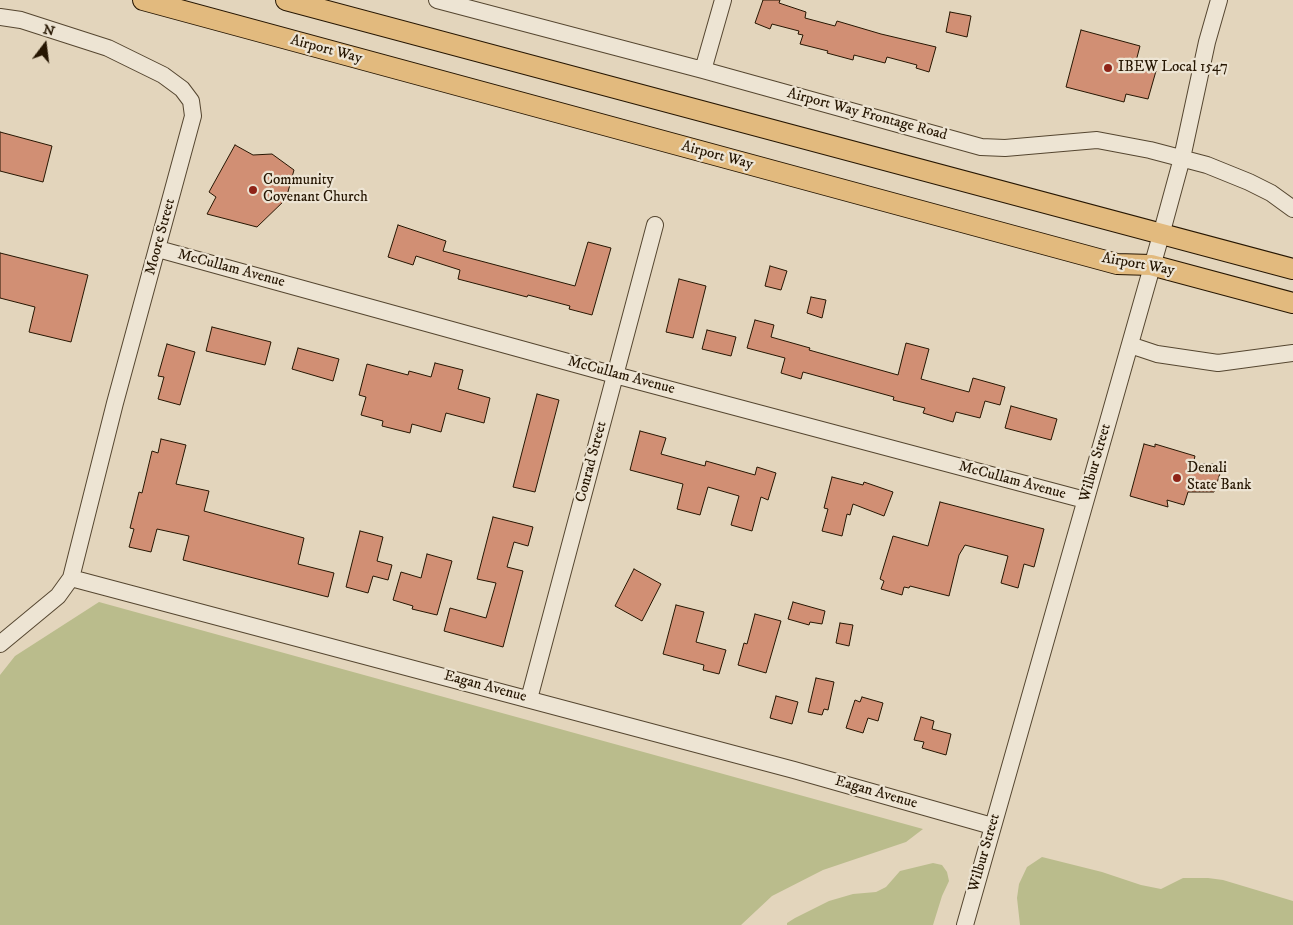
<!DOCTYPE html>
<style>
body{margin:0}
#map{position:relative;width:1293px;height:925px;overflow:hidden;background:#e3d5bc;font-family:"IM FELL DW Pica",serif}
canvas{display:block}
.north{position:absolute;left:20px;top:20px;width:50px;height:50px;-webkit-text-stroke:4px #ede4d3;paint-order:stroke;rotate:15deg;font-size:14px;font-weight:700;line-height:20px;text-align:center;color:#261602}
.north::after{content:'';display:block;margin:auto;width:18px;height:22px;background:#261602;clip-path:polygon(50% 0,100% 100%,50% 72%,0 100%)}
</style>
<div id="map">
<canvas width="1293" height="925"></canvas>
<div class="north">N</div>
</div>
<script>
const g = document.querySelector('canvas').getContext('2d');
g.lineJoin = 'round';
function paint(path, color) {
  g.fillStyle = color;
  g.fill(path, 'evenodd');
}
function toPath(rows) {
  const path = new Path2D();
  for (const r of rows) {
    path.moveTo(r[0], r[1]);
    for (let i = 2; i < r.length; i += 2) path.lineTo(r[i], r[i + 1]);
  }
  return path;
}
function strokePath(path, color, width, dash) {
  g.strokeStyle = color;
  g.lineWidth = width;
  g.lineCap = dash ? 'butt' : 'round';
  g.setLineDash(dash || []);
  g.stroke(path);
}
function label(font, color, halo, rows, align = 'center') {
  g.font = font + ' "IM FELL DW Pica",serif';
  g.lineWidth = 4.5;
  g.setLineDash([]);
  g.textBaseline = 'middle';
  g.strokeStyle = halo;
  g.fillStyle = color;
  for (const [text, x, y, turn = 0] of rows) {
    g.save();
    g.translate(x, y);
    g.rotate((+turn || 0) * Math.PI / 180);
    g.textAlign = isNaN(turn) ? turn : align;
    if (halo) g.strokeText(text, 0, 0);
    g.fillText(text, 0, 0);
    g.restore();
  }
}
paint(toPath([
 [99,602,923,829,906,842,823,870,772,896,741,925,0,925,0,675,15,656],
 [1042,857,1102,872,1141,885,1161,889,1183,878,1208,878,1223,880,1293,901,1293,925,1020,925,1017,898,1019,884,1027,867],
 [933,863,942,865,947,872,949,881,942,896,933,925,787,925,787,923,795,918,829,901,853,894,876,892,886,887,900,871]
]), '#babc8c');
const building = toPath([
 [763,0,780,0,779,3,806,12,805,18,835,26,837,21,881,34,936,47,929,72,916,68,917,65,887,57,885,63,854,55,853,60,827,53,828,51,800,44,803,35,798,34,799,31,772,24,770,29,755,23,763,0],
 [950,12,971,16,967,37,946,32,950,12],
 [1081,30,1140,46,1135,65,1156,71,1148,99,1126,94,1124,102,1066,87,1081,30],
 [0,132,52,146,43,182,0,171,0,132],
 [235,145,253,155,272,154,294,170,286,199,257,227,207,214,216,197,209,192,235,145],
 [398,225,446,241,443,251,575,286,588,242,611,248,592,315,569,309,570,306,528,295,527,297,458,279,460,270,416,256,413,265,388,257,398,225],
 [0,253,88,275,71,342,29,332,35,307,0,298,0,253],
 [770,266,787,271,781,290,765,286,770,266],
 [679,279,706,286,693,338,666,332,679,279],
 [811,297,826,300,822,318,807,313,811,297],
 [755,320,774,325,771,337,810,348,809,350,898,375,906,343,929,349,921,379,969,392,973,378,1005,387,1000,405,985,401,980,418,956,412,953,422,923,413,925,408,893,400,894,397,803,372,801,379,781,373,785,358,747,348,755,320],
 [212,327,271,342,265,365,206,351,212,327],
 [707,330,736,337,731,356,702,349,707,330],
 [167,344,195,352,180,405,158,399,164,377,158,376,167,344],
 [298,348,339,359,333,381,292,369,298,348],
 [435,363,463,370,458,389,490,398,484,423,446,413,441,432,412,424,410,433,382,426,383,421,361,415,366,397,359,395,367,364,408,375,409,371,431,377,435,363],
 [537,394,559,400,535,492,513,487,537,394],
 [1011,406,1057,419,1051,440,1005,428,1011,406],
 [640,431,666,438,661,454,705,466,706,461,755,475,757,467,776,473,768,500,761,497,752,531,731,525,739,496,708,487,700,515,677,509,683,484,630,470,640,431],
 [161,439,186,445,176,484,209,491,204,511,304,538,298,564,334,573,328,597,183,560,189,536,157,529,151,552,129,547,134,529,130,528,139,492,142,493,152,451,158,453,161,439],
 [1144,444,1155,447,1155,444,1195,456,1193,464,1223,464,1214,492,1188,492,1184,505,1167,500,1168,507,1130,496,1144,444],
 [832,477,863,485,864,482,893,492,884,516,853,504,850,515,847,514,842,536,822,531,828,509,824,508,832,477],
 [940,502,1044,529,1034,567,1024,564,1018,588,1001,583,1008,556,965,545,959,555,949,596,910,586,909,588,904,587,902,595,881,589,884,581,880,579,893,536,928,546,940,502],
 [493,517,533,527,528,546,514,542,507,567,523,571,503,647,444,631,450,608,486,618,496,583,477,579,493,517],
 [360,531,383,537,377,561,392,565,388,580,373,576,368,593,346,587,360,531],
 [427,554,452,561,437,615,412,609,413,606,393,600,401,572,421,578,427,554],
 [634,569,661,584,642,621,615,606,634,569],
 [793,602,825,611,822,624,810,622,809,625,788,619,793,602],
 [676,605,704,612,696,642,726,650,719,674,703,670,704,665,663,654,676,605],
 [755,614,781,621,766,673,738,665,744,643,747,644,755,614],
 [840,623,853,625,849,646,836,643,840,623],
 [816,678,834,682,828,710,824,709,822,715,808,712,816,678],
 [776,696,798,702,792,724,770,718,776,696],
 [862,697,883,703,878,721,868,718,863,733,846,728,855,700,860,702,862,697],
 [921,717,934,721,932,729,951,734,946,755,922,748,924,742,914,740,921,717]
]);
paint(building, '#d18f74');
strokePath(building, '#261602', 1);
const minor = toPath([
 [437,0,703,70,981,147,1005,148,1097,140,1150,150,1207,165,1249,182,1271,193,1293,209],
 [0,17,21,20,108,48,163,75,182,89,191,101,193,116,115,403,71,578],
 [703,70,723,0],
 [158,249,615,375,1085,500],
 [1130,345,1157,354,1218,363,1293,353],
 [0,644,58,596,71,578,794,770,992,826],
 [529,699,655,225],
 [965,925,1161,235,1182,158,1207,42,1219,0]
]);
const major = toPath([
 [143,0,1117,264,1151,265,1293,303],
 [286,0,1293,269]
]);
strokePath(minor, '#554630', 18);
strokePath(major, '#261602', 22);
strokePath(minor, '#ede4d3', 16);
strokePath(major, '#e2ba7e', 20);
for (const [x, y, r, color] of [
 [1108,68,5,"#8f2418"],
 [253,190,5,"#8f2418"],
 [1177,478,5,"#8f2418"]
]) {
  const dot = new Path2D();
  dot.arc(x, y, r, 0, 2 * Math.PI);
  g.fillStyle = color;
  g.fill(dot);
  strokePath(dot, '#ede4d3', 2);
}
label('15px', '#261602', '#ede4d3', [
 ["Airport Way",326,50,15],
 ["Airport Way Frontage Road",867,115,15],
 ["Airport Way",717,156,15],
 ["Moore Street",161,237,-75],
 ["Airport Way",1138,265,10],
 ["McCullam Avenue",231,269,15],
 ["McCullam Avenue",621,376,15],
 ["Conrad Street",592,462,-75],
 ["Wilbur Street",1096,463,-74],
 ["McCullam Avenue",1012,481,15],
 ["Eagan Avenue",485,687,15],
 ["Eagan Avenue",876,793,16],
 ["Wilbur Street",985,853,-74]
]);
label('15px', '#261602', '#ede4d3', [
 ["IBEW Local 1547",1118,68],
 ["Community",263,181],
 ["Covenant Church",263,198],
 ["Denali",1187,469],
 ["State Bank",1187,486]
], 'left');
</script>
